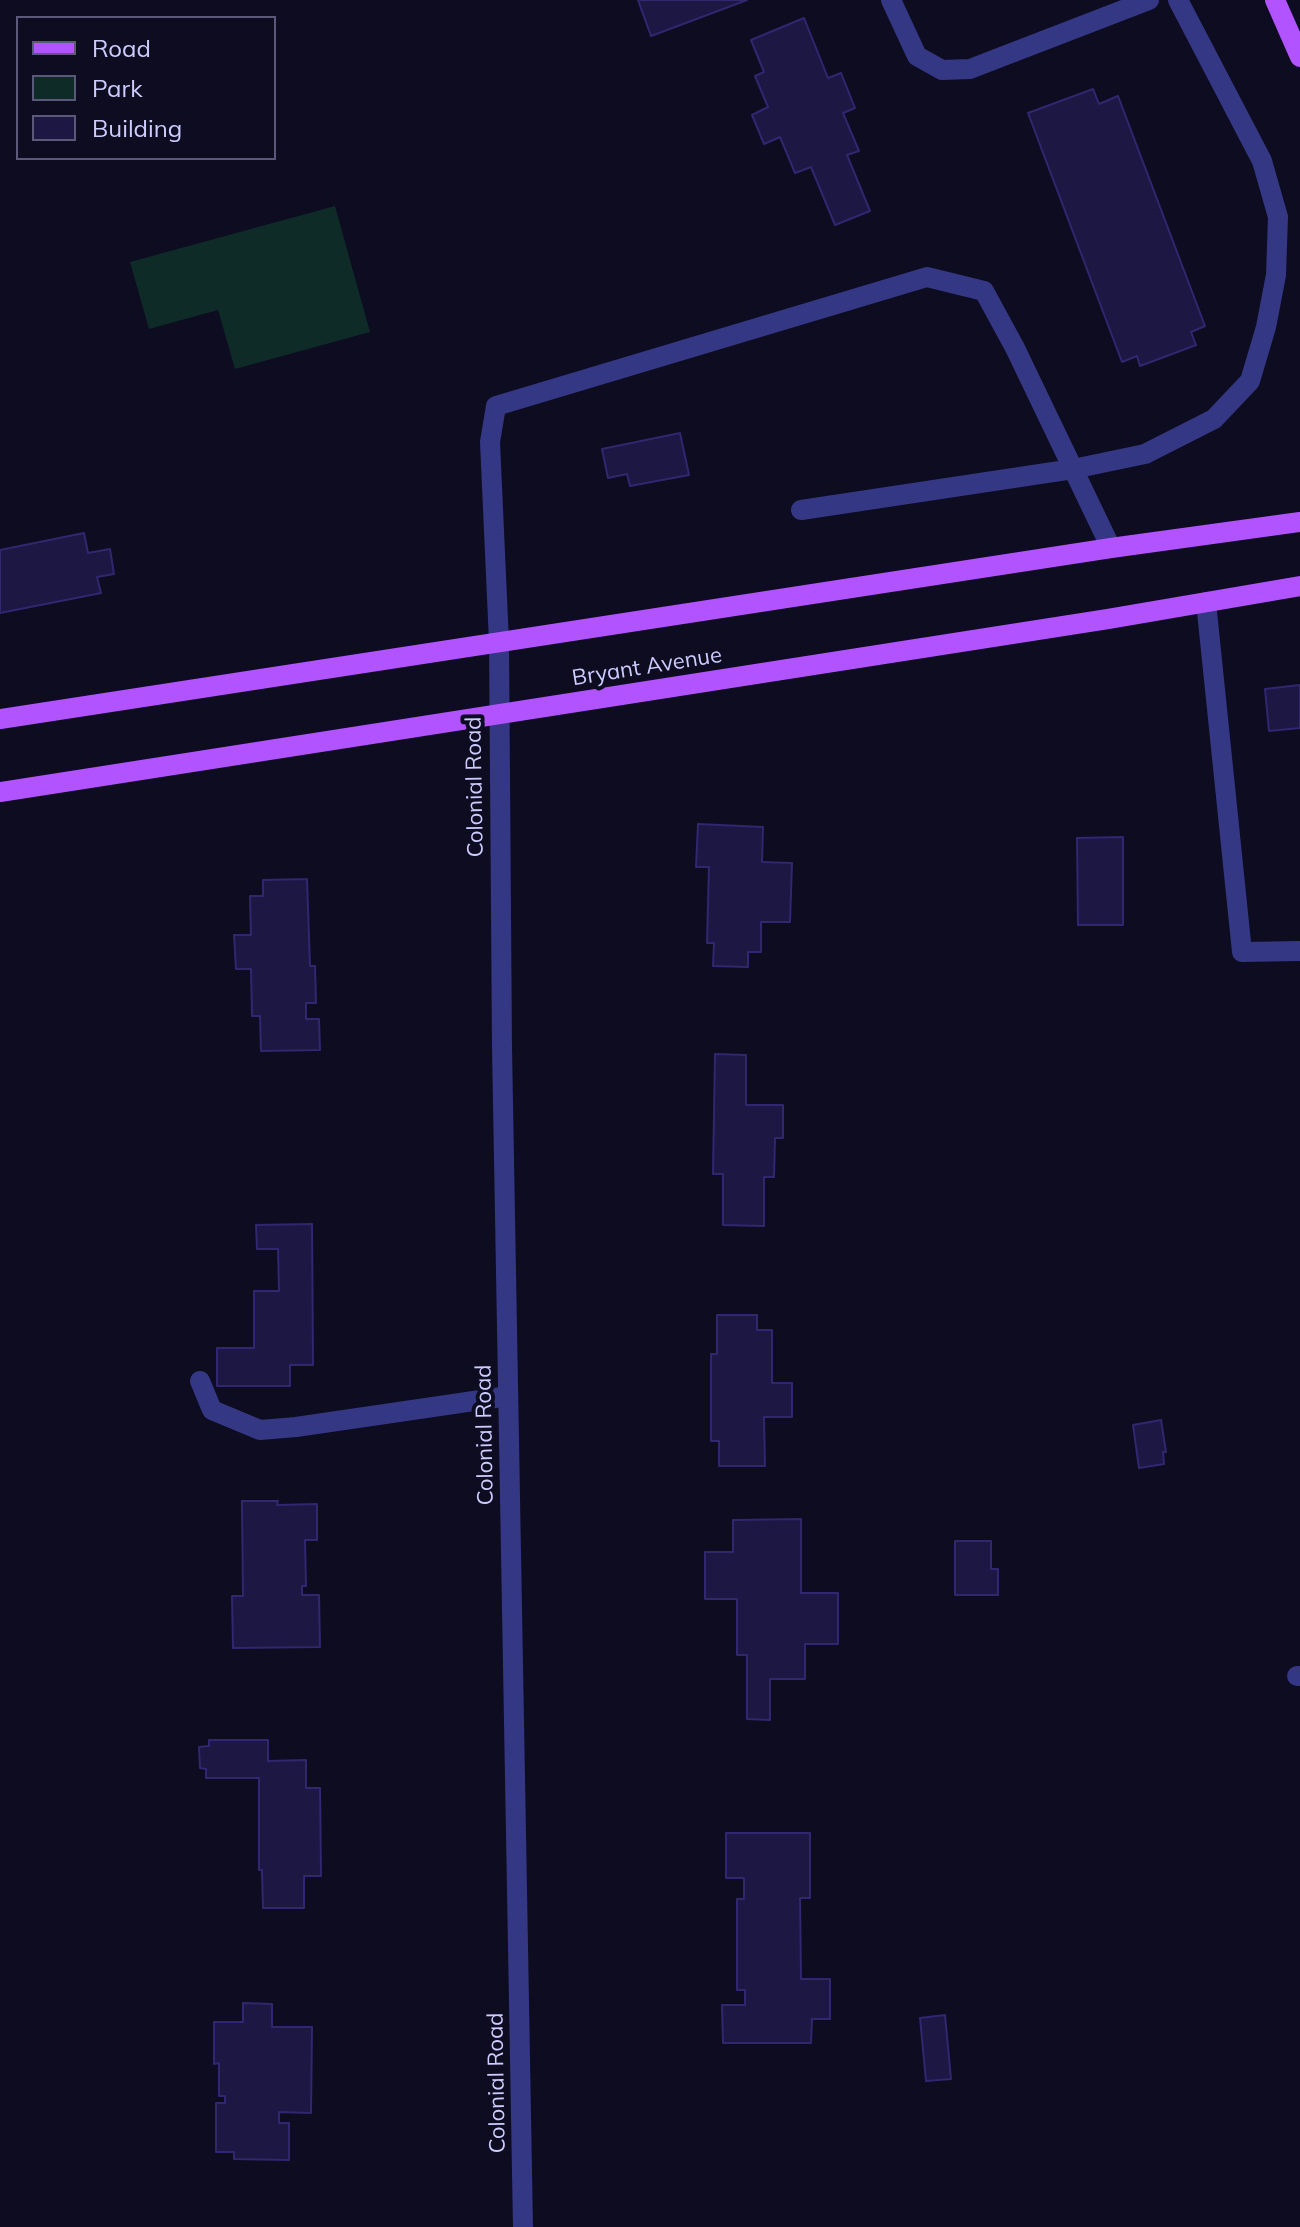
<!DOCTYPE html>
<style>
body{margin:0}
#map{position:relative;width:1300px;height:2227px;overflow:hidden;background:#0e0c21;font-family:Mulish,sans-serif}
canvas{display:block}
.legend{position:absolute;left:16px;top:16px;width:260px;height:144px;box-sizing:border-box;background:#0e0c21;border:2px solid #5a597a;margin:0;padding:10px 14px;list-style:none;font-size:24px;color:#cdccff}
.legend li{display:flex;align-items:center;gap:16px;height:40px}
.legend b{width:40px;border:2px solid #5a597a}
</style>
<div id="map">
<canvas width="1300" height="2227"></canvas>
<ul class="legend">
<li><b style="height:10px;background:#b153ff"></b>Road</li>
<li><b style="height:22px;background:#0e2b28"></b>Park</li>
<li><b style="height:22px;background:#1c1743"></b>Building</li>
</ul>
</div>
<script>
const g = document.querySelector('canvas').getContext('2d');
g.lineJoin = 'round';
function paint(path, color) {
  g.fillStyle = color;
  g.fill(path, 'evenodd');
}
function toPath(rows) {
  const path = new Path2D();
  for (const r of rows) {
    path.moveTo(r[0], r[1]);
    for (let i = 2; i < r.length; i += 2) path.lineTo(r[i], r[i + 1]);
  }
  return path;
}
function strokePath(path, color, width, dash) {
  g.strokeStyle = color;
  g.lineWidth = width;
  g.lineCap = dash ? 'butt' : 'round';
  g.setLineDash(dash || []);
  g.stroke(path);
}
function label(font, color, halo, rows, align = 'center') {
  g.font = font + ' Mulish,sans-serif';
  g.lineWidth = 8;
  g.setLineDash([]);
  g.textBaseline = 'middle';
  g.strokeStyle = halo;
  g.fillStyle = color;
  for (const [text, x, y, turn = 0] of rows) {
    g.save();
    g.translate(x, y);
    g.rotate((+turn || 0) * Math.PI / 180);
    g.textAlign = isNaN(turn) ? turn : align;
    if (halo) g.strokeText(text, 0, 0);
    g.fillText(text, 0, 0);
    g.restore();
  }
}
paint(toPath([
 [335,206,370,332,235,369,218,310,149,329,130,262]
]), '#0e2b28');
const building = toPath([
 [638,0,747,0,651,36,638,0],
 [804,18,828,78,841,73,855,108,843,113,859,151,847,155,870,211,835,225,811,167,795,173,780,137,764,144,752,115,768,107,755,76,764,72,751,40,804,18],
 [1093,89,1099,104,1118,96,1205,326,1191,332,1196,345,1140,366,1137,356,1122,362,1028,113,1093,89],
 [680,433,689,475,630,486,627,474,608,478,602,449,680,433],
 [84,533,88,553,110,549,114,574,97,577,101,593,0,613,0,550,84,533],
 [1300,685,1300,728,1269,731,1265,689,1300,685],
 [698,824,763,827,762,862,792,863,790,922,761,922,761,952,748,952,748,967,713,966,714,943,707,943,709,867,696,867,698,824],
 [1123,837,1123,925,1078,925,1077,838,1123,837],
 [307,879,310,966,315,966,316,1003,306,1003,306,1019,319,1019,320,1050,261,1051,260,1016,252,1016,251,969,236,969,234,935,251,935,250,896,263,896,263,880,307,879],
 [715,1054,746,1055,746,1105,783,1105,783,1138,775,1138,774,1177,764,1177,764,1226,723,1225,723,1174,713,1174,715,1054],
 [312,1224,313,1365,290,1365,290,1386,217,1386,217,1348,254,1348,254,1291,279,1291,278,1249,257,1249,256,1225,312,1224],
 [717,1315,757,1315,757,1330,772,1330,772,1383,792,1383,792,1417,764,1417,765,1466,719,1466,719,1441,711,1441,711,1354,717,1354,717,1315],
 [1161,1420,1166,1452,1163,1452,1164,1464,1139,1468,1133,1425,1161,1420],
 [242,1501,278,1501,277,1505,317,1504,317,1540,305,1540,306,1586,302,1586,302,1595,319,1595,320,1647,233,1648,232,1596,243,1596,242,1501],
 [801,1519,801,1593,838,1593,838,1644,805,1644,805,1679,770,1679,770,1720,747,1719,747,1655,737,1655,737,1599,705,1599,705,1552,733,1552,733,1520,801,1519],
 [955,1541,991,1541,991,1569,998,1569,998,1595,955,1595,955,1541],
 [209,1740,268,1740,268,1761,306,1760,306,1788,320,1788,321,1876,304,1876,304,1908,263,1908,262,1870,259,1870,259,1778,206,1778,206,1769,200,1768,199,1747,209,1746,209,1740],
 [726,1833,810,1833,810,1898,800,1898,801,1979,830,1979,830,2019,812,2019,811,2043,723,2043,722,2005,745,2005,745,1990,737,1990,737,1899,744,1899,744,1878,726,1878,726,1833],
 [243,2003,272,2004,272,2027,312,2027,311,2113,279,2112,279,2123,289,2123,289,2160,234,2159,234,2152,216,2152,216,2103,225,2103,225,2096,219,2096,219,2063,214,2064,214,2022,243,2022,243,2003],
 [945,2015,951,2079,926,2081,920,2018,945,2015]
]);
paint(building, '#1c1743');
strokePath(building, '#302770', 2);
strokePath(toPath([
 [891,0,917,56,942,70,970,69,1149,0],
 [801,510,1073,469,1145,454,1214,419,1250,381,1266,327,1276,275,1278,217,1262,161,1178,0],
 [1206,602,1242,952,1300,951],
 [200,1381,212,1410,260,1430,296,1427,508,1396],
 [1297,1676,1300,1676],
 [523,2227,502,1047,499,642,490,442,496,406,927,277,984,291,1015,348,1111,548]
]), '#343783', 20);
strokePath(toPath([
 [1275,0,1300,57],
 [0,719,1111,548,1300,522],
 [0,792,1108,619,1300,586]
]), '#b153ff', 20);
label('22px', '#cdccff', '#0e0c21', [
 ["Bryant Avenue",647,667,-9],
 ["Colonial Road",475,787,-91],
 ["Colonial Road",485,1435,-91],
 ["Colonial Road",497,2083,-91]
]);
</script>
